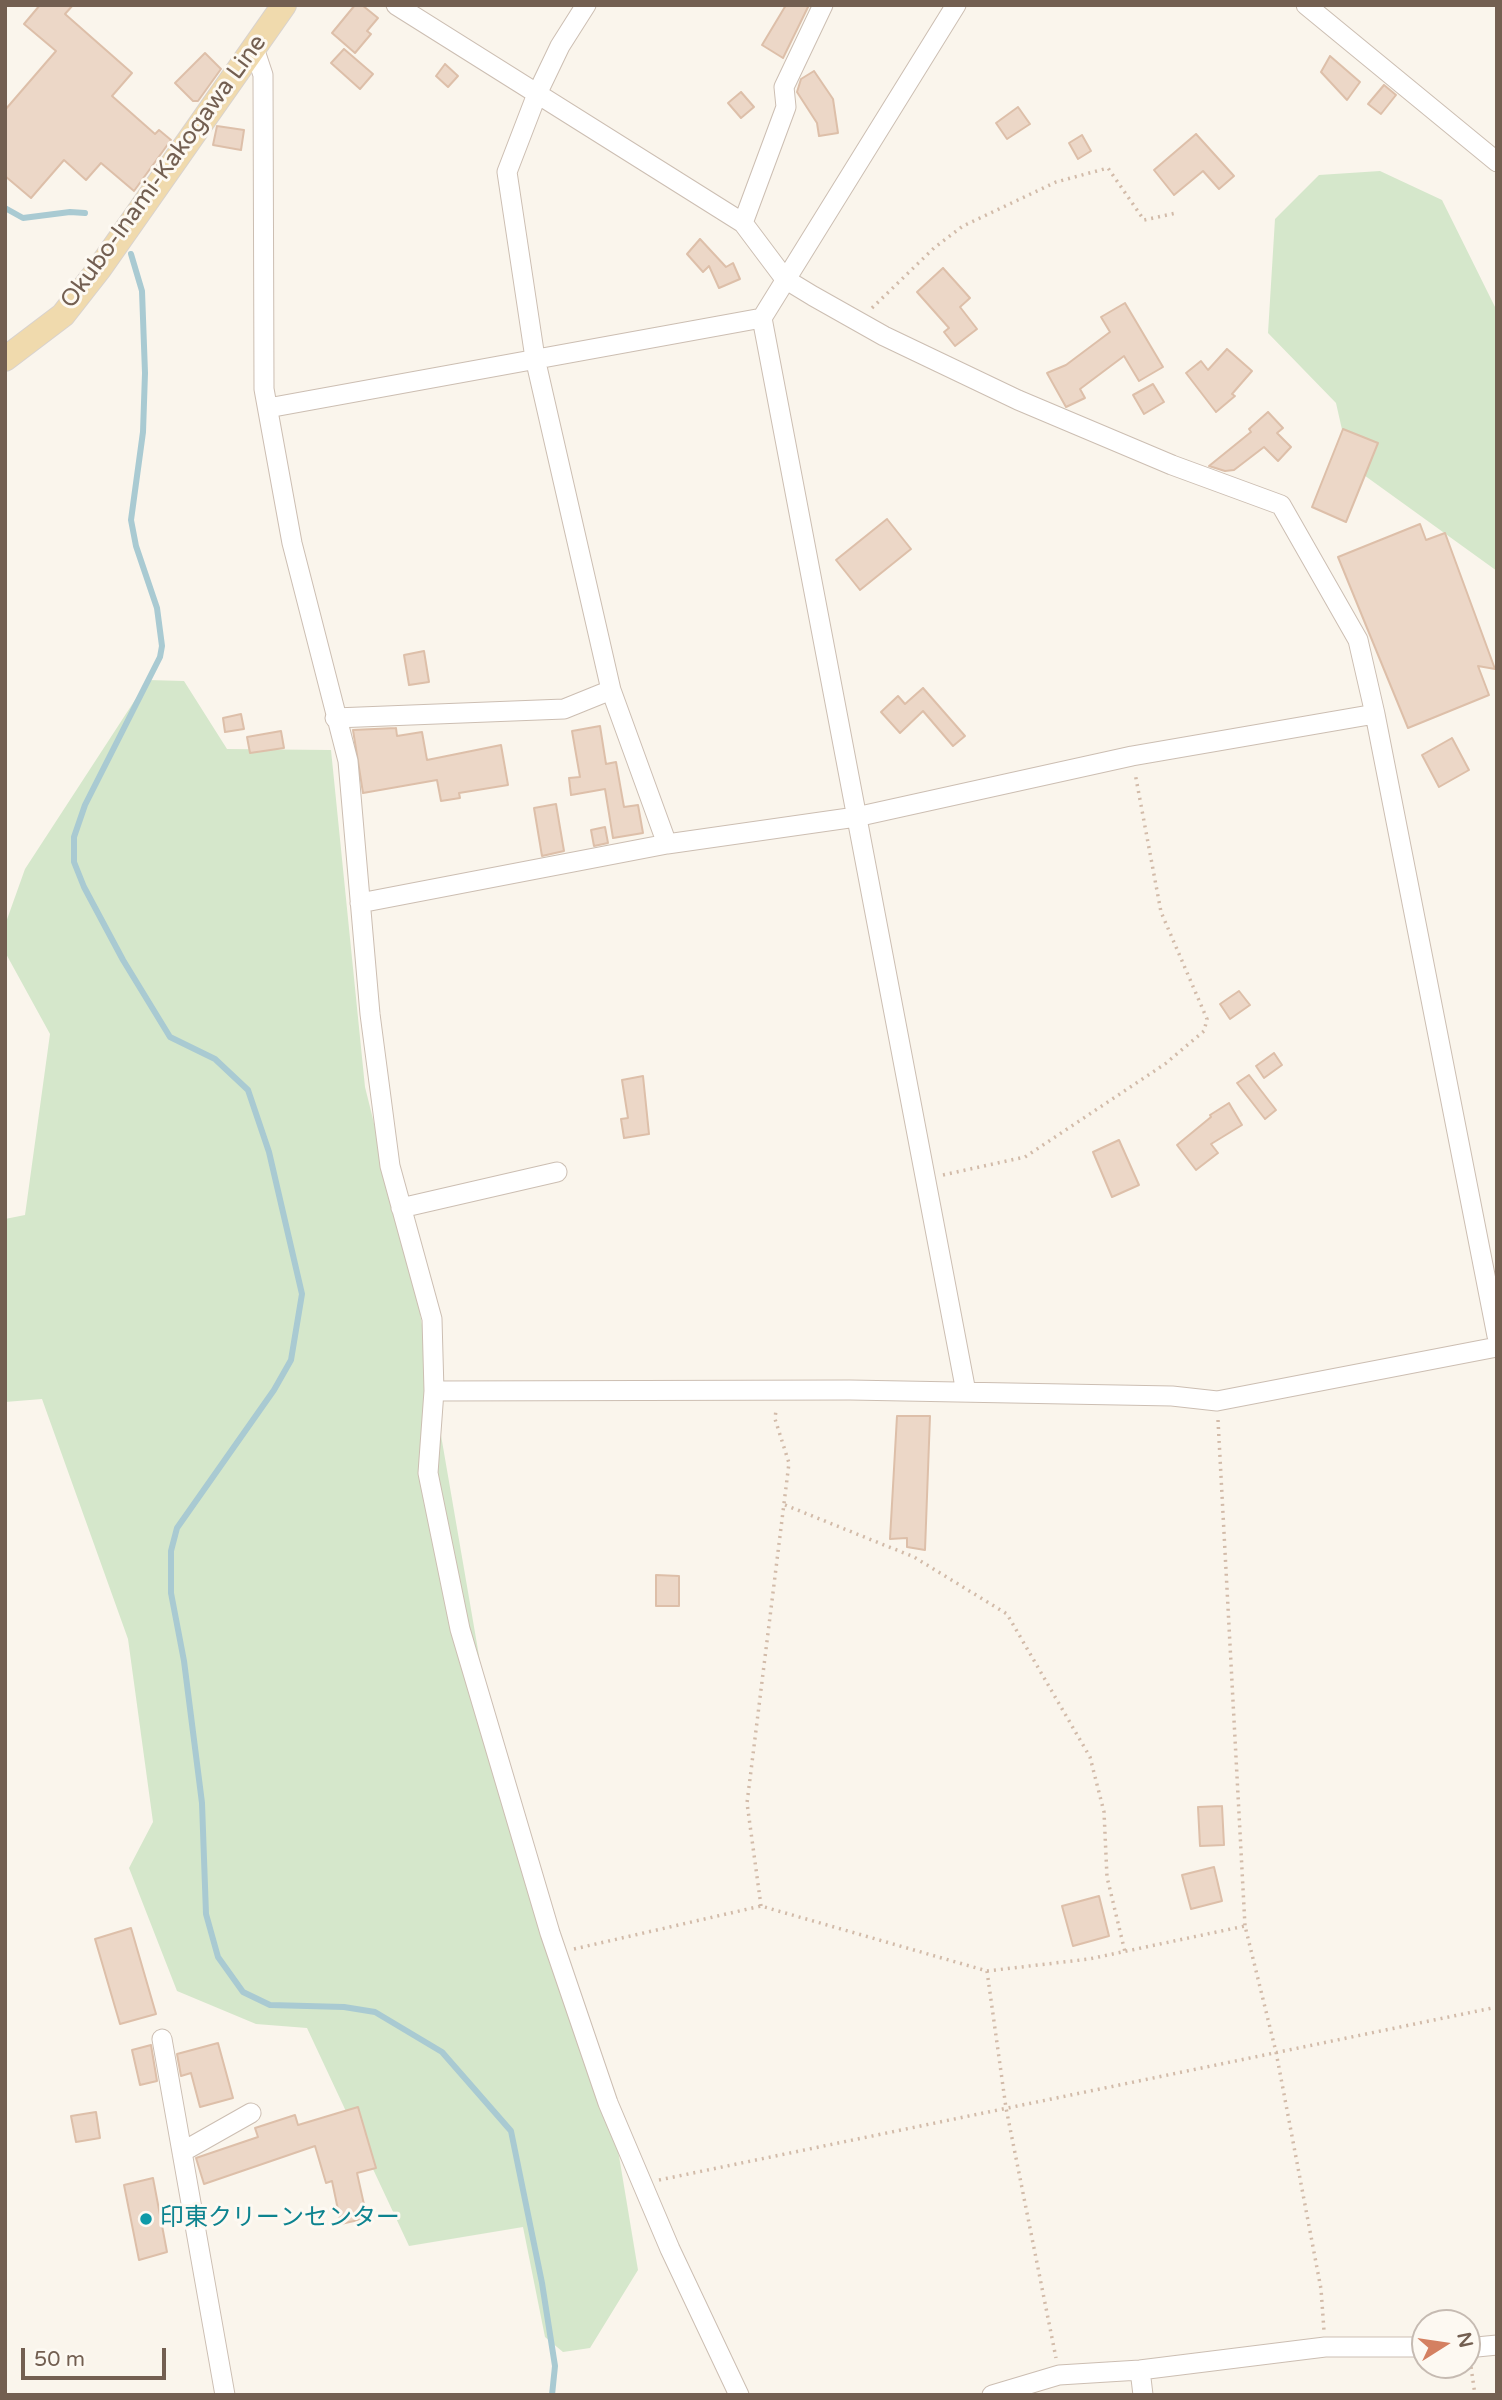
<!DOCTYPE html>
<meta charset="utf-8">
<style>
body{margin:0}
#map{position:relative;width:1502px;height:2400px;overflow:hidden;background:#faf5ec;font-family:"Varela Round",sans-serif}
canvas{display:block}
.frame{position:absolute;inset:0;border:7px solid #735f51;pointer-events:none}
.north{position:absolute;left:1411px;top:2309px;width:70px;height:70px;box-sizing:border-box;background:#fdf9f2;border:2px solid #c6bbb2;border-radius:50%;rotate:78deg;font-size:19px;font-weight:700;line-height:28px;text-align:center;color:#735f51}
.north::after{content:'';display:block;margin:auto;width:24px;height:32px;background:#d48061;clip-path:polygon(50% 0,100% 100%,50% 72%,0 100%)}
.scale{position:absolute;left:21px;top:2348px;width:145px;height:32px;box-sizing:border-box;border:4px solid #735f51;border-top:0;padding-left:9px;font-size:21px;line-height:24px;white-space:nowrap;color:#735f51;-webkit-text-stroke:5px #fdf9f2;paint-order:stroke}
</style>
<div id="map">
<canvas width="1502" height="2400"></canvas>
<div class="frame"></div>
<div class="north">N</div>
<div class="scale">50 m</div>
</div>
<script>
const g = document.querySelector('canvas').getContext('2d');
g.lineJoin = 'round';
function paint(path, color) {
  g.fillStyle = color;
  g.fill(path, 'evenodd');
}
function toPath(rows) {
  const path = new Path2D();
  for (const r of rows) {
    path.moveTo(r[0], r[1]);
    for (let i = 2; i < r.length; i += 2) path.lineTo(r[i], r[i + 1]);
  }
  return path;
}
function strokePath(path, color, width, dash) {
  g.strokeStyle = color;
  g.lineWidth = width;
  g.lineCap = dash ? 'butt' : 'round';
  g.setLineDash(dash || []);
  g.stroke(path);
}
function label(font, color, halo, rows, align = 'center') {
  g.font = font + ' "Varela Round","Noto Sans JP",sans-serif';
  g.lineWidth = 6;
  g.setLineDash([]);
  g.textBaseline = 'middle';
  g.strokeStyle = halo;
  g.fillStyle = color;
  for (const [text, x, y, turn = 0] of rows) {
    g.save();
    g.translate(x, y);
    g.rotate((+turn || 0) * Math.PI / 180);
    g.textAlign = isNaN(turn) ? turn : align;
    if (halo) g.strokeText(text, 0, 0);
    g.fillText(text, 0, 0);
    g.restore();
  }
}
paint(toPath([
 [1380,171,1442,200,1497,311,1497,571,1350,465,1336,403,1268,333,1275,219,1319,175],
 [148,680,184,681,227,749,331,750,365,1087,417,1296,503,1795,612,2114,638,2270,590,2348,563,2352,545,2337,523,2227,409,2246,307,2028,256,2024,177,1991,129,1868,153,1822,128,1639,42,1399,5,1402,5,1219,25,1215,50,1034,5,952,5,925,25,869]
]), '#d5e7cb');
strokePath(toPath([
 [5,208,23,218,70,212,85,213],
 [131,254,142,291,145,373,143,432,131,520,136,546,157,608,162,646,160,657,85,805,74,837,74,862,84,887,123,960,170,1037,215,1059,248,1090,269,1152,302,1294,291,1360,274,1390,177,1528,171,1551,171,1593,184,1661,202,1803,206,1914,218,1957,243,1992,270,2005,344,2007,375,2012,442,2052,511,2131,542,2283,555,2366,552,2395]
]), '#a9cad2', 6);
const building = toPath([
 [40,5,73,5,65,14,132,73,112,96,155,134,159,130,171,140,134,191,101,163,86,180,64,160,31,198,5,176,5,110,56,51,24,24,40,5],
 [355,5,362,5,378,18,367,31,371,34,355,53,332,33,355,5],
 [786,5,809,5,783,58,762,45,786,5],
 [344,49,373,74,360,89,331,63,344,49],
 [205,53,221,69,198,101,193,101,175,83,205,53],
 [1330,56,1360,82,1347,100,1321,72,1330,56],
 [445,64,458,76,448,87,436,76,445,64],
 [814,71,833,99,838,133,819,136,817,123,797,92,801,79,814,71],
 [1384,85,1396,95,1381,114,1368,104,1384,85],
 [741,92,754,107,741,118,728,103,741,92],
 [1018,107,1030,124,1007,139,996,123,1018,107],
 [217,126,244,130,241,150,213,145,217,126],
 [1196,134,1234,176,1219,189,1203,171,1174,195,1154,170,1196,134],
 [1082,135,1091,151,1078,159,1069,143,1082,135],
 [700,239,726,267,733,263,740,279,719,288,709,266,703,272,687,254,700,239],
 [943,268,970,298,960,307,977,329,955,346,944,332,949,328,917,292,943,268],
 [1125,303,1163,367,1139,381,1124,356,1080,389,1085,398,1066,407,1047,373,1066,365,1110,332,1101,317,1125,303],
 [1227,349,1252,371,1232,394,1235,396,1216,412,1186,373,1201,361,1208,370,1227,349],
 [1153,384,1164,402,1144,414,1133,395,1153,384],
 [1268,412,1283,428,1277,433,1291,447,1278,461,1264,447,1234,470,1225,471,1209,466,1251,432,1249,429,1268,412],
 [1343,429,1378,443,1346,522,1312,507,1343,429],
 [887,519,911,549,860,590,836,560,887,519],
 [1420,524,1426,540,1445,533,1495,669,1478,666,1489,695,1408,728,1338,557,1420,524],
 [424,651,429,682,409,685,404,655,424,651],
 [923,688,965,736,953,746,923,711,900,733,881,712,898,696,905,704,923,688],
 [241,714,244,729,225,732,223,718,241,714],
 [600,726,606,764,616,762,624,807,638,805,643,833,613,838,605,789,571,795,569,778,580,777,572,731,600,726],
 [396,728,397,736,422,732,427,760,501,745,508,785,459,793,460,798,441,801,437,780,363,793,353,730,396,728],
 [281,731,284,748,250,753,247,737,281,731],
 [1452,738,1469,770,1439,787,1422,755,1452,738],
 [556,804,564,851,542,856,534,808,556,804],
 [605,827,608,843,594,846,591,830,605,827],
 [1239,991,1250,1005,1230,1019,1220,1004,1239,991],
 [1274,1053,1282,1065,1264,1078,1256,1066,1274,1053],
 [1249,1075,1276,1110,1265,1119,1237,1083,1249,1075],
 [643,1076,649,1134,624,1138,621,1119,628,1118,622,1080,643,1076],
 [1229,1103,1242,1125,1211,1144,1218,1153,1196,1170,1177,1145,1211,1117,1210,1115,1229,1103],
 [1119,1140,1139,1185,1112,1197,1093,1152,1119,1140],
 [897,1416,930,1416,925,1550,907,1547,907,1538,890,1539,897,1416],
 [656,1575,679,1576,679,1606,656,1606,656,1575],
 [1222,1806,1224,1845,1200,1846,1198,1807,1222,1806],
 [1214,1867,1222,1901,1191,1909,1182,1875,1214,1867],
 [1099,1896,1109,1936,1073,1946,1062,1906,1099,1896],
 [131,1928,156,2014,120,2024,95,1939,131,1928],
 [218,2043,233,2098,200,2107,191,2073,181,2076,177,2054,218,2043],
 [151,2045,157,2081,140,2085,132,2050,151,2045],
 [358,2107,376,2168,357,2173,367,2218,341,2224,332,2181,326,2183,315,2146,204,2184,196,2158,258,2137,255,2128,295,2115,298,2125,358,2107],
 [96,2112,100,2138,76,2142,71,2116,96,2112],
 [153,2178,167,2252,139,2260,124,2185,153,2178]
]);
paint(building, '#ecd7c7');
strokePath(building, '#ddbfa9', 2);
const minor = toPath([
 [396,5,743,223,785,279,813,296,884,336,1018,400,1172,465,1281,505,1358,640,1375,714,1497,1336],
 [956,5,762,318,966,1392],
 [1306,5,1497,162],
 [254,48,263,75,264,389,292,543,348,761,370,1014,390,1166,432,1319,434,1391,428,1473,460,1629,550,1933,608,2103,670,2249,739,2395],
 [743,223,786,107,784,87,823,5],
 [268,408,762,318],
 [611,690,667,844],
 [335,718,564,709,611,690,535,358,507,172,537,94,560,46,586,5],
 [360,903,667,844,856,817,1132,756,1375,714],
 [401,1208,557,1172],
 [434,1391,850,1390,1172,1396,1217,1401,1497,1347],
 [162,2039,225,2395],
 [182,2152,251,2113],
 [1467,2348,1497,2345],
 [1140,2370,1143,2395],
 [992,2395,1059,2375,1140,2370,1325,2347,1425,2347]
]);
const major = toPath([
 [5,359,63,315,99,269,284,5]
]);
strokePath(minor, '#ccbeb2', 21);
strokePath(major, '#d8d2ce', 26);
strokePath(toPath([
 [872,308,934,248,963,226,1056,182,1108,168,1144,220,1176,213],
 [943,1175,1025,1157,1165,1064,1204,1031,1207,1019,1161,912,1135,773],
 [1218,1420,1245,1926],
 [785,1505,914,1557,1007,1614,1090,1757,1104,1812,1107,1877,1125,1952],
 [761,1906,747,1803,789,1463,775,1419,776,1410],
 [574,1949,761,1906,987,1971,1089,1959,1245,1926,1276,2052,1321,2289,1324,2331],
 [987,1971,1006,2108,1056,2358],
 [659,2180,1497,2007],
 [1471,2367,1475,2395]
]), '#d2bba9', 3.5, [2, 5]);
strokePath(minor, '#fff', 19);
strokePath(major, '#f0daad', 24);
for (const [x, y, r, color] of [
 [146,2219,7,"#0f9aa8"]
]) {
  const dot = new Path2D();
  dot.arc(x, y, r, 0, 2 * Math.PI);
  g.fillStyle = color;
  g.fill(dot);
  strokePath(dot, '#fdf9f2', 2.5);
}
label('24px', '#735f51', '#fdf9f2', [
 ["Okubo-Inami-Kakogawa Line",164,172,-54]
]);
label('24px', '#0d838f', '#fdf9f2', [
 ["印東クリーンセンター",160,2219]
], 'left');
</script>
